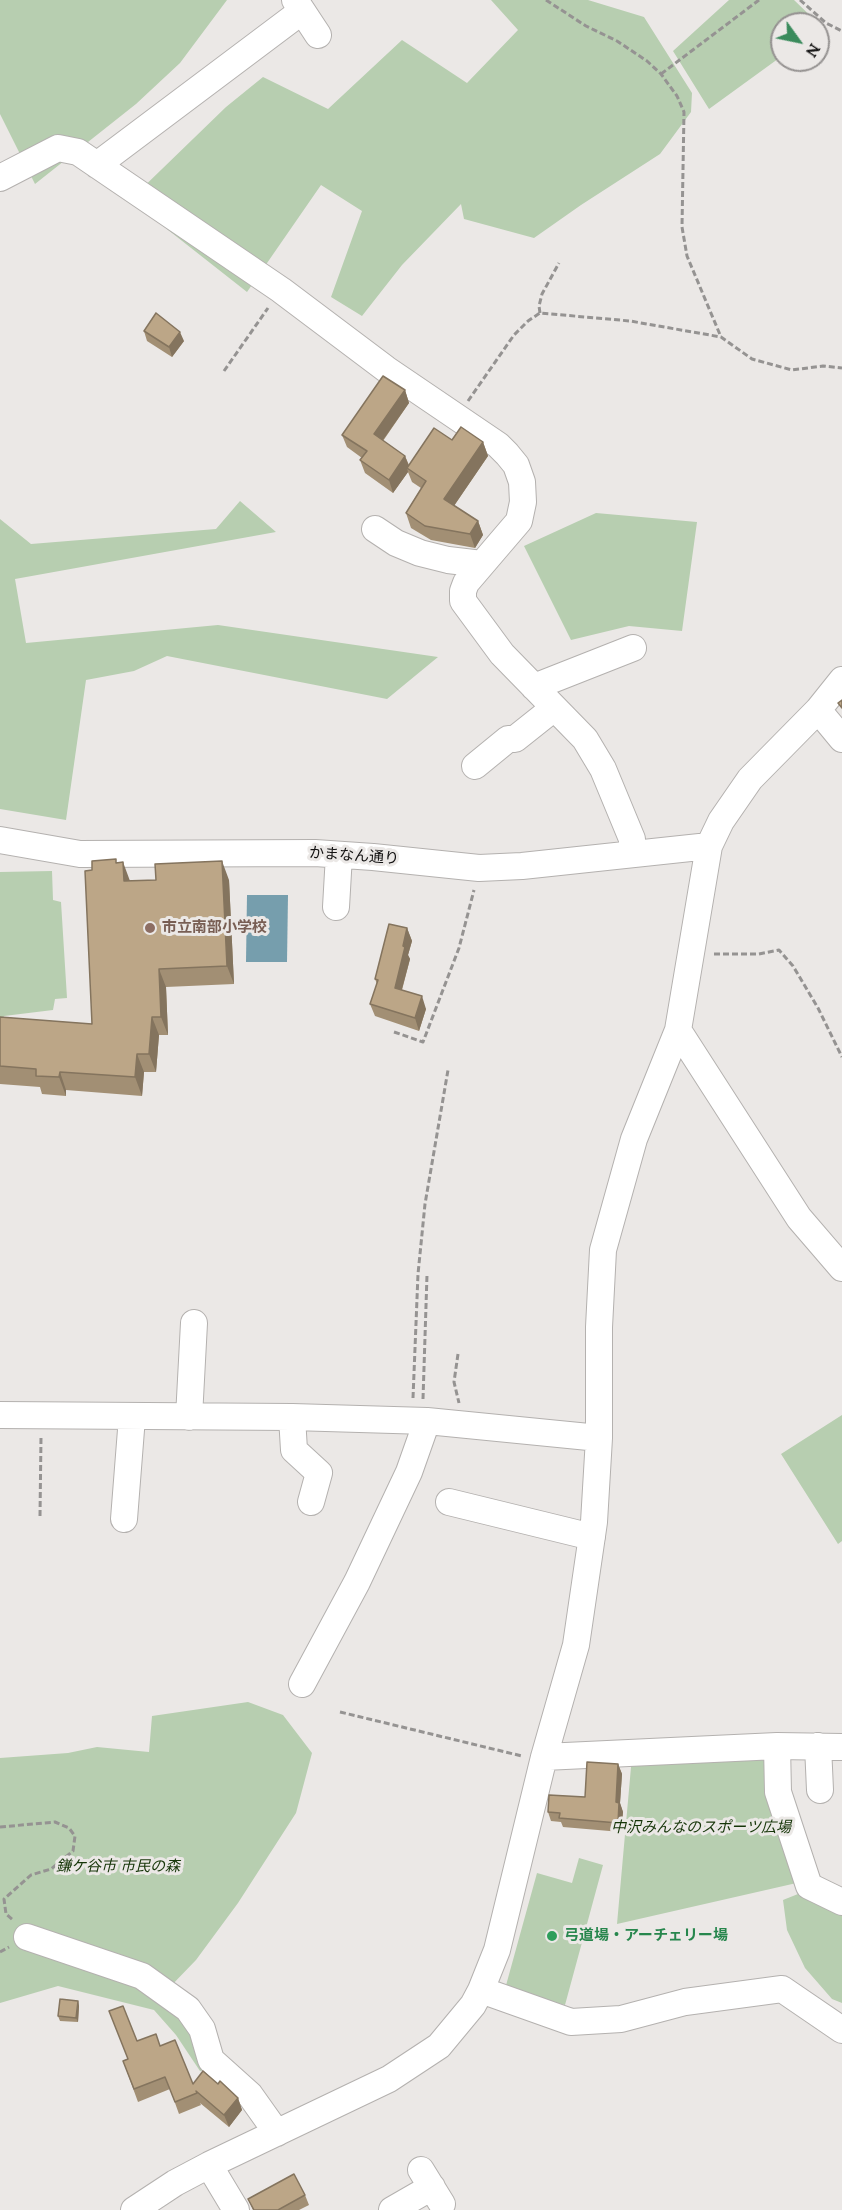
<!DOCTYPE html>
<meta charset="utf-8">
<style>
body{margin:0}
#map{position:relative;width:842px;height:2210px;overflow:hidden;background:#ebe8e6;font-family:Lora,serif}
canvas{display:block}
.north{position:absolute;left:770px;top:12px;width:60px;height:60px;box-sizing:border-box;background:#ebe8e6;border:2px solid #959291;border-radius:50%;rotate:123deg;font-size:16px;font-weight:700;line-height:24px;text-align:center;color:#131212}
.north::after{content:'';display:block;margin:auto;width:21px;height:27px;background:#3a8b5c;clip-path:polygon(50% 0,100% 100%,50% 72%,0 100%)}
</style>
<div id="map">
<canvas width="842" height="2210"></canvas>
<div class="north">N</div>
</div>
<script>
const g = document.querySelector('canvas').getContext('2d');
g.lineJoin = 'round';
function paint(path, color) {
  g.fillStyle = color;
  g.fill(path, 'evenodd');
}
function toPath(rows) {
  const path = new Path2D();
  for (const r of rows) {
    path.moveTo(r[0], r[1]);
    for (let i = 2; i < r.length; i += 2) path.lineTo(r[i], r[i + 1]);
  }
  return path;
}
function strokePath(path, color, width, dash) {
  g.strokeStyle = color;
  g.lineWidth = width;
  g.lineCap = dash ? 'butt' : 'round';
  g.setLineDash(dash || []);
  g.stroke(path);
}
function label(font, color, halo, rows, align = 'center') {
  g.font = font + ' Lora,"Noto Sans JP",serif';
  g.lineWidth = 6;
  g.setLineDash([]);
  g.textBaseline = 'middle';
  g.strokeStyle = halo;
  g.fillStyle = color;
  for (const [text, x, y, turn = 0] of rows) {
    g.save();
    g.translate(x, y);
    g.rotate((+turn || 0) * Math.PI / 180);
    g.textAlign = isNaN(turn) ? turn : align;
    if (halo) g.strokeText(text, 0, 0);
    g.fillText(text, 0, 0);
    g.restore();
  }
}
paint(toPath([
 [0,0,227,0,180,63,136,104,35,184,0,114],
 [491,0,588,0,644,17,692,93,691,112,660,154,581,205,534,238,464,219,461,204,402,265,362,316,331,297,362,211,321,185,247,292,130,200,226,107,263,77,328,109,402,40,467,83,518,30],
 [729,0,794,0,822,27,818,30,818,24,782,24,782,56,709,109,673,51],
 [240,501,276,532,15,579,26,643,218,625,438,657,387,699,167,656,134,671,86,680,66,820,0,809,0,519,31,544,216,529],
 [596,513,697,522,682,631,629,626,571,640,524,546],
 [52,871,53,900,61,902,67,998,55,999,53,1010,4,1016,0,1025,0,872],
 [842,1415,842,1541,838,1544,781,1454],
 [248,1702,283,1715,312,1753,296,1813,238,1903,196,1960,168,1989,209,2069,200,2071,176,2035,154,2010,58,1986,0,2003,0,1758,68,1753,97,1747,149,1752,152,1716],
 [771,1750,801,1882,617,1924,632,1756],
 [579,1858,603,1865,565,2005,505,1989,537,1873,572,1883],
 [808,1890,842,1913,842,2003,832,1999,805,1968,787,1930,783,1900]
]), '#b7ceb0');
paint(toPath([
 [247,895,288,895,287,962,246,962]
]), '#769ead');
const minor = toPath([
 [295,0,318,35],
 [97,165,302,11],
 [0,178,58,148,78,152,281,290,386,369,498,445,507,454,516,465,522,482,523,502,519,521,466,583,463,591,463,601,502,654,585,739,603,769,632,839,632,854],
 [375,529,396,543,420,553,448,560,482,564],
 [534,687,633,648],
 [818,710,842,739],
 [475,766,508,739,515,739,554,708],
 [0,840,80,854,315,853,373,857,479,868,522,866,709,846],
 [336,907,339,855],
 [678,1030,799,1218,842,1268],
 [0,1415,292,1417,427,1421,599,1438],
 [189,1417,194,1323],
 [292,1417,294,1450,319,1473,311,1502],
 [449,1502,592,1537],
 [124,1519,132,1417],
 [302,1684,357,1582,409,1472,427,1421],
 [777,1746,778,1792,809,1886,842,1902],
 [818,1746,820,1790],
 [544,1757,777,1746,842,1747],
 [27,1937,142,1976,188,2009,202,2029,211,2060,250,2095,277,2133],
 [481,1990,571,2022,621,2019,685,2002,782,1989,842,2030],
 [209,2165,236,2210],
 [421,2170,442,2204],
 [134,2210,175,2183,209,2165,389,2079,439,2046,473,2005,481,1990,497,1950,544,1757,576,1645,594,1522,599,1438,599,1327,603,1250,634,1139,678,1030,709,846,721,821,750,779,818,710,842,680],
 [392,2210,432,2187]
]);
strokePath(minor, '#b4b1af', 28);
strokePath(toPath([
 [546,0,586,26,617,41,647,61,661,74,677,96,684,112,682,227,687,256,721,337],
 [800,0,826,23,842,31],
 [661,74,759,0],
 [540,313,539,306,542,294,559,263],
 [224,371,268,308],
 [468,401,514,335,528,321,540,313,630,321,721,337,752,359,792,370,823,366,842,368],
 [714,954,759,954,779,950,793,966,818,1008,842,1057],
 [394,1032,423,1042,459,948,474,890],
 [458,1354,454,1382,459,1403],
 [413,1398,418,1274,425,1204,448,1070],
 [423,1399,427,1275],
 [40,1516,41,1437],
 [340,1712,522,1756],
 [0,1827,55,1822,69,1828,75,1836,73,1851,51,1869,31,1875,4,1899,6,1914,13,1920],
 [0,1952,9,1947]
]), '#959392', 3, [6, 3]);
strokePath(minor, '#fff', 26);
paint(toPath([
 [144,331,184,341,172,357,147,341],
 [405,390,409,403,383,441,405,456,409,465,452,440,483,442,488,456,454,506,478,521,483,535,475,548,431,540,411,528,406,513,421,488,412,482,408,472,393,493,365,473,360,460,362,458,347,447,342,435],
 [117,863,130,881,229,880,234,984,166,987,168,1035,159,1035,156,1072,144,1072,142,1096,66,1090,66,1096,42,1094,40,1087,0,1084,0,1017,92,1024,92,870],
 [407,928,412,941,408,955,410,959,402,990,426,1009,419,1031,375,1016,370,1004,377,984,375,979],
 [618,1764,622,1774,620,1803,623,1812,621,1832,563,1827,561,1822,551,1821,548,1812,585,1797],
 [78,2001,79,2006,78,2022,60,2021,58,2016],
 [109,2011,137,2041,160,2046,193,2084,218,2084,238,2098,242,2110,229,2127,200,2103,201,2105,179,2114,170,2089,138,2102,123,2061,128,2059],
 [305,2195,309,2205,299,2210,253,2210,248,2199]
]), '#a28f74');
paint(toPath([
 [180,332,184,341,172,357,169,347],
 [405,390,409,403,378,447,374,434],
 [483,442,488,456,449,513,444,499],
 [405,456,410,469,407,468,408,472,393,493,389,480],
 [478,521,483,535,475,548,470,534],
 [222,861,229,880,234,984,227,966],
 [123,862,130,881,124,881],
 [407,928,412,941,408,955,410,959,399,1000,395,988],
 [159,969,166,987,168,1035,161,1017],
 [422,996,426,1009,419,1031,415,1018],
 [152,1017,159,1035,156,1072,149,1054],
 [137,1054,144,1072,142,1096,135,1077],
 [60,1072,66,1090,66,1096,59,1077],
 [618,1764,622,1774,620,1803,623,1812,621,1832,618,1823,616,1802],
 [78,2001,79,2006,78,2022,76,2018],
 [238,2098,242,2110,229,2127,224,2115]
]), '#84745e');
const building = toPath([
 [156,313,180,332,169,347,144,331,156,313],
 [383,376,405,390,374,434,405,456,389,480,360,460,367,451,342,435,383,376],
 [461,427,483,442,444,499,478,521,470,534,425,526,406,513,426,481,407,468,434,428,452,440,461,427],
 [842,700,842,708,838,703,842,700],
 [116,859,116,863,123,862,124,881,156,880,155,864,222,861,227,966,159,969,161,1017,152,1017,149,1054,137,1054,135,1077,60,1072,59,1077,36,1076,36,1069,0,1066,0,1017,92,1024,85,871,92,870,92,861,116,859],
 [389,924,407,928,403,946,405,947,395,988,422,996,415,1018,370,1004,378,980,375,979,389,924],
 [587,1762,618,1764,616,1802,619,1803,618,1823,559,1818,560,1813,548,1812,549,1795,585,1797,587,1762],
 [60,1999,78,2001,76,2018,58,2016,60,1999],
 [123,2006,137,2041,156,2034,160,2046,175,2040,193,2084,203,2071,218,2084,220,2081,238,2098,224,2115,196,2091,197,2093,175,2102,165,2077,134,2089,123,2061,128,2059,109,2011,123,2006],
 [294,2174,305,2195,278,2210,254,2210,248,2199,294,2174]
]);
paint(building, '#bca687');
strokePath(building, '#84745e', 1.5);
for (const [x, y, r, color] of [
 [150,928,6,"#8d6e63"],
 [552,1936,6,"#2e9e5b"]
]) {
  const dot = new Path2D();
  dot.arc(x, y, r, 0, 2 * Math.PI);
  g.fillStyle = color;
  g.fill(dot);
  strokePath(dot, '#ebe8e6', 2);
}
label('15px', '#131212', '#ebe8e6', [
 ["かまなん通り",354,856,4]
]);
label('bold 15px', '#785e54', '#ebe8e6', [
 ["市立南部小学校",162,928]
], 'left');
label('italic 15px', '#153508', '#ebe8e6', [
 ["中沢みんなのスポーツ広場",701,1828],
 ["鎌ケ谷市 市民の森",118,1867]
]);
label('bold 15px', '#27864d', '#ebe8e6', [
 ["弓道場・アーチェリー場",564,1936]
], 'left');
</script>
